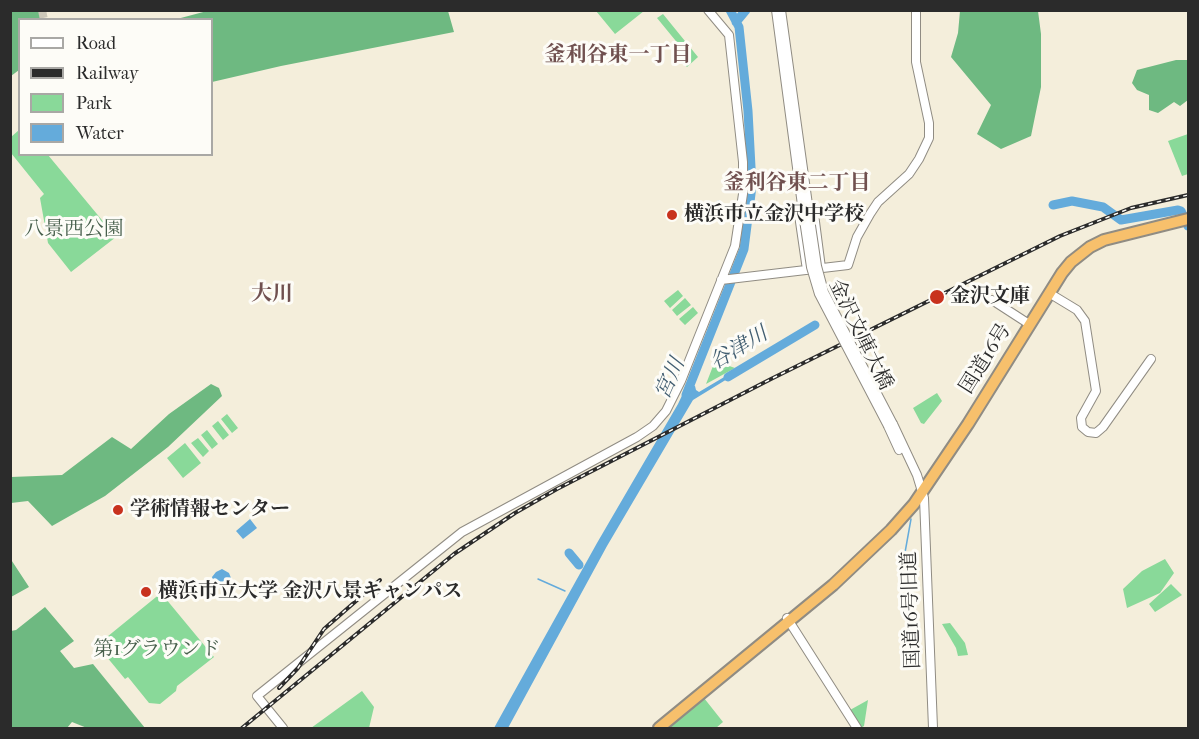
<!DOCTYPE html>
<meta charset="utf-8">
<style>
body{margin:0}
#map{position:relative;width:1199px;height:739px;overflow:hidden;background:#f4eedb;font-family:"IM FELL French Canon",serif}
canvas{display:block}
.frame{position:absolute;inset:0;border:12px solid #2b2b2b;pointer-events:none}
.legend{position:absolute;left:18px;top:18px;width:195px;height:138px;box-sizing:border-box;background:#fdfcf7;border:2px solid #a9a8a5;margin:0;padding:8px 10px;list-style:none;font-size:18px;color:#2b2b2b}
.legend li{display:flex;align-items:center;gap:12px;height:30px}
.legend b{width:30px;border:2px solid #a9a8a5}
</style>
<div id="map">
<canvas width="1199" height="739"></canvas>
<div class="frame"></div>
<ul class="legend">
<li><b style="height:8px;background:#fff"></b>Road</li>
<li><b style="height:8px;background:#2b2b2b"></b>Railway</li>
<li><b style="height:16px;background:#89d999"></b>Park</li>
<li><b style="height:16px;background:#64abdb"></b>Water</li>
</ul>
</div>
<script>
const g = document.querySelector('canvas').getContext('2d');
g.lineJoin = 'round';
function paint(path, color) {
  g.fillStyle = color;
  g.fill(path, 'evenodd');
}
function toPath(rows) {
  const path = new Path2D();
  for (const r of rows) {
    path.moveTo(r[0], r[1]);
    for (let i = 2; i < r.length; i += 2) path.lineTo(r[i], r[i + 1]);
  }
  return path;
}
function strokePath(path, color, width, dash) {
  g.strokeStyle = color;
  g.lineWidth = width;
  g.lineCap = dash ? 'butt' : 'round';
  g.setLineDash(dash || []);
  g.stroke(path);
}
function label(font, color, halo, rows, align = 'center') {
  g.font = font + ' "IM FELL French Canon","Noto Serif JP",serif';
  g.lineWidth = 6;
  g.setLineDash([]);
  g.textBaseline = 'middle';
  g.strokeStyle = halo;
  g.fillStyle = color;
  for (const [text, x, y, turn = 0] of rows) {
    g.save();
    g.translate(x, y);
    g.rotate((+turn || 0) * Math.PI / 180);
    g.textAlign = isNaN(turn) ? turn : align;
    if (halo) g.strokeText(text, 0, 0);
    g.fillText(text, 0, 0);
    g.restore();
  }
}
paint(toPath([
 [596,11,644,11,615,34],
 [663,14,698,57,687,67,683,63,689,57,657,18],
 [19,130,20,154,48,155,116,237,71,272,48,243,40,198,44,194,11,153,11,137],
 [1188,134,1188,174,1182,176,1168,141],
 [678,290,683,296,670,308,664,301],
 [685,298,691,305,677,316,672,310],
 [693,307,698,313,685,325,679,319],
 [715,361,735,368,706,384],
 [937,393,942,401,924,424,921,423,913,408],
 [227,414,238,428,232,433,221,419],
 [218,421,229,435,223,440,212,426],
 [207,430,218,444,212,449,201,435],
 [198,438,209,451,203,457,191,443],
 [185,443,201,463,183,478,167,458],
 [1165,559,1174,573,1160,593,1127,608,1123,589,1142,571],
 [1171,584,1182,595,1155,612,1149,604],
 [161,593,214,657,177,686,176,691,160,704,149,703,128,677,125,679,106,656,111,652,102,641],
 [950,623,965,643,968,655,958,656,956,648,942,624],
 [362,691,374,707,369,728,311,728],
 [704,698,723,722,716,728,668,728],
 [868,700,864,726,861,728,850,710]
]), '#89d999');
paint(toPath([
 [11,10,42,11,43,19,20,20,19,70,11,76],
 [207,11,349,12,349,10,448,11,454,32,281,66,212,82,212,20,177,19],
 [960,11,1038,11,1041,34,1041,87,1031,136,1001,149,977,134,991,105,951,57,958,33],
 [1176,60,1188,60,1188,100,1180,106,1174,102,1158,113,1149,110,1149,95,1137,90,1132,83,1137,70],
 [211,384,219,388,222,396,168,447,105,496,52,526,28,501,11,503,11,477,62,475,112,437,131,449,169,414],
 [10,558,29,587,11,597,10,597],
 [45,607,74,641,60,651,74,668,93,664,145,728,87,728,72,722,67,728,11,728,11,631,16,630]
]), '#6eb981');
paint(toPath([
 [719,200,730,216,722,221,711,205],
 [736,370,737,373,693,400,690,405,607,546,508,728,494,728,597,543,678,404,688,383,695,386,696,390,699,392],
 [250,519,257,528,243,539,236,531],
 [222,569,229,573,231,578,228,578,220,584,221,587,219,588,213,582,212,577,216,572]
]), '#64abdb');
strokePath(toPath([
 [538,579,565,591],
 [899,586,911,519]
]), '#64abdb', 1.5);
strokePath(toPath([
 [736,22,746,10],
 [1053,205,1072,201,1103,207,1121,220,1178,210,1181,211,1188,226],
 [728,377,815,325],
 [686,395,744,249,752,186,748,111,739,27,730,10],
 [569,553,579,565]
]), '#64abdb', 9);
strokePath(toPath([
 [42,10,44,20]
]), '#ccc7b8', 8, [8, 4]);
const tertiary = toPath([
 [776,10,804,220],
 [781,10,810,219],
 [814,214,821,268],
 [799,215,807,270],
 [721,280,848,265,857,237,870,214,878,202,909,174,919,159,929,138,929,123,916,62,916,10],
 [1049,293,1077,310,1085,321,1096,391,1081,418,1082,427,1088,432,1096,433,1103,427,1151,359],
 [992,300,1029,324],
 [893,424,917,475,924,498,933,728],
 [888,426,899,450],
 [787,618,857,728],
 [283,728,257,696,462,532,637,437,653,426,666,411,681,381,735,246,743,194,743,162,729,35,708,10]
]);
const trunk = toPath([
 [659,728,833,585,891,530,914,504,968,424,1062,273,1071,262,1090,247,1104,240,1188,219]
]);
strokePath(tertiary, '#908c83', 10);
strokePath(trunk, '#908c83', 14);
strokePath(tertiary, '#fff', 8);
strokePath(trunk, '#f7c06c', 10);
const rail = toPath([
 [279,688,298,668,324,629,380,580],
 [242,728,454,554,515,513,557,489,771,379,1060,236,1131,208,1188,195]
]);
strokePath(rail, '#2b2b2b', 4);
strokePath(rail, '#fdfcf7', 1.5, [4.5]);
const tertiaryBridge = toPath([
 [810,219,817,266,824,292,893,424],
 [804,220,811,267,819,294,888,426]
]);
strokePath(tertiaryBridge, '#908c83', 10, []);
strokePath(tertiaryBridge, '#fff', 8);
for (const [x, y, r, color] of [
 [672,215,6,"#c8321e"],
 [937,297,8,"#c8321e"],
 [118,510,6,"#c8321e"],
 [146,592,6,"#c8321e"]
]) {
  const dot = new Path2D();
  dot.arc(x, y, r, 0, 2 * Math.PI);
  g.fillStyle = color;
  g.fill(dot);
  strokePath(dot, '#fdfcf7', 2);
}
label('bold 20px', '#2b2b2b', '#fdfcf7', [
 ["横浜市立金沢中学校",684,215],
 ["金沢文庫",950,297],
 ["学術情報センター",130,510],
 ["横浜市立大学 金沢八景キャンパス",158,592]
], 'left');
label('20px', '#475f4c', '#fdfcf7', [
 ["八景西公園",74,230],
 ["第1グラウンド",157,650]
]);
label('20px', '#2b2b2b', '#fdfcf7', [
 ["金沢文庫大橋",860,335,64],
 ["国道16号",986,359,-58],
 ["国道16号旧道",912,610,-92]
]);
label('bold 21px', '#70504f', '#fdfcf7', [
 ["釜利谷東一丁目",618,56],
 ["釜利谷東二丁目",797,184],
 ["大川",272,295]
]);
label('italic 21px', '#425e71', '#fdfcf7', [
 ["谷津川",739,349,-31],
 ["宮川",671,379,-66]
]);
</script>
